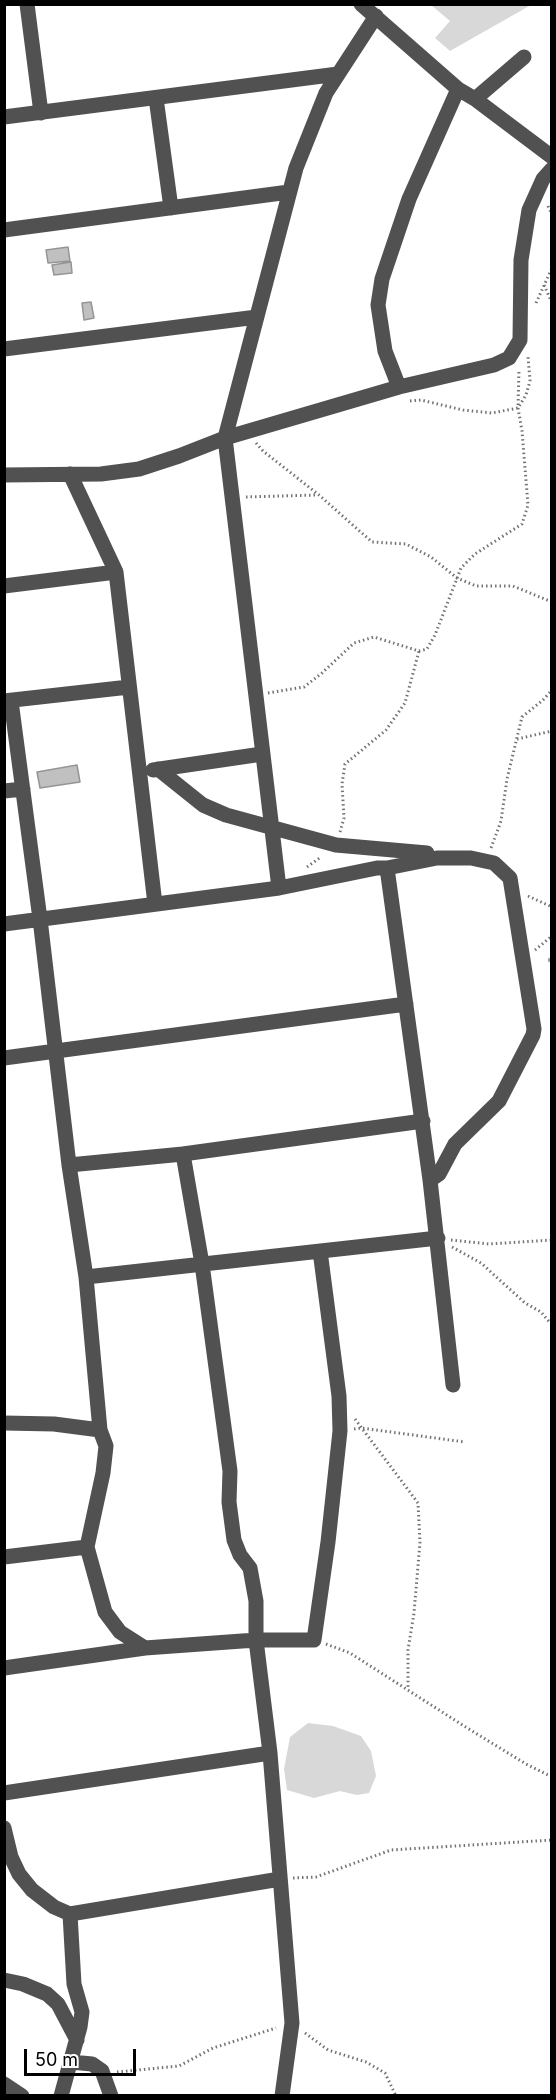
<!DOCTYPE html>
<style>
body{margin:0}
#map{position:relative;width:556px;height:2100px;overflow:hidden;background:#fff;font-family:Inter,sans-serif}
canvas{display:block}
.frame{position:absolute;inset:0;border:6px solid #000;pointer-events:none}
.scale{position:absolute;left:24px;top:2049px;width:112px;height:27px;box-sizing:border-box;border:3px solid #000;border-top:0;padding-left:8px;font-size:18px;line-height:21px;white-space:nowrap;color:#000;-webkit-text-stroke:4px #fff;paint-order:stroke}
</style>
<div id="map">
<canvas width="556" height="2100"></canvas>
<div class="frame"></div>
<div class="scale">50 m</div>
</div>
<script>
const g = document.querySelector('canvas').getContext('2d');
g.lineJoin = 'round';
function paint(path, color) {
  g.fillStyle = color;
  g.fill(path, 'evenodd');
}
function toPath(rows) {
  const path = new Path2D();
  for (const r of rows) {
    path.moveTo(r[0], r[1]);
    for (let i = 2; i < r.length; i += 2) path.lineTo(r[i], r[i + 1]);
  }
  return path;
}
function strokePath(path, color, width, dash) {
  g.strokeStyle = color;
  g.lineWidth = width;
  g.lineCap = dash ? 'butt' : 'round';
  g.setLineDash(dash || []);
  g.stroke(path);
}
paint(toPath([
 [431,5,531,5,450,51,435,38,450,21],
 [308,1723,333,1726,361,1736,371,1751,376,1776,369,1793,357,1795,340,1791,314,1798,287,1790,284,1769,290,1737]
]), '#d8d8d8');
strokePath(toPath([
 [550,960,552,960]
]), '#9f9f9f', 4.5);
const building = toPath([
 [68,247,70,261,48,263,46,250,68,247],
 [71,262,72,273,54,275,52,265,71,262],
 [91,302,94,318,84,320,82,303,91,302],
 [77,765,80,782,40,788,37,772,77,765]
]);
paint(building, '#c0c0c0');
strokePath(building, '#959595', 1.5);
strokePath(toPath([
 [548,206,552,215],
 [544,285,552,303],
 [536,303,552,268],
 [410,401,421,400,463,410,492,413,518,408,526,395,530,381,528,356],
 [256,443,263,451,319,495,372,542,406,544,431,557,457,578,476,586,513,586,552,602],
 [246,497,317,495],
 [268,693,304,687,322,673,354,643,374,637,419,651,427,649,435,635,461,568,475,554,522,524,528,505,522,431,518,408,519,369],
 [517,739,552,731],
 [340,832,344,818,342,784,345,764,386,730,405,703,419,651],
 [491,848,501,821,507,779,522,717,543,700,552,690],
 [307,867,321,857],
 [528,896,552,907],
 [535,950,552,936],
 [451,1240,489,1244,552,1240],
 [452,1247,481,1263,525,1303,541,1312,552,1325],
 [355,1419,418,1503,420,1542,414,1613,408,1650,408,1689],
 [354,1429,361,1428,465,1442],
 [326,1644,350,1653,464,1726,526,1764,552,1777],
 [293,1878,316,1877,391,1850,552,1840],
 [305,2033,328,2050,366,2062,385,2073,396,2096],
 [117,2072,179,2066,213,2048,276,2028]
]), '#737373', 3, [1.5, 3]);
strokePath(toPath([
 [27,4,41,113],
 [361,4,458,89,475,99,552,157],
 [156,98,171,208],
 [475,99,524,57],
 [4,117,338,74],
 [4,230,289,192],
 [4,349,257,317],
 [399,387,385,351,378,305,382,279,409,199,458,89],
 [70,474,116,572,155,904],
 [4,475,101,474,139,469,179,456,225,438,399,387,494,365,509,358,520,340,521,260,529,210,543,179,552,169],
 [4,586,116,572],
 [4,701,129,687],
 [11,701,40,919,69,1165,86,1277,100,1430,106,1446,103,1473,87,1547,105,1612,120,1632,145,1648],
 [158,769,203,805,226,815,336,845,427,853],
 [153,770,262,754],
 [4,791,23,789],
 [387,868,437,858,471,858,494,863,510,878,534,1029,533,1035,499,1101,455,1144,439,1174,430,1180],
 [279,888,225,438,296,168,326,93,376,16],
 [4,924,279,888,377,868,387,868,430,1180,453,1385],
 [4,1058,406,1004],
 [183,1154,202,1264,230,1471,229,1502,234,1540,240,1555,250,1568,256,1601,256,1640,270,1753,292,2023,282,2096],
 [69,1165,183,1154,423,1121],
 [86,1277,438,1238],
 [4,1423,54,1424,100,1430],
 [4,1557,87,1547],
 [4,1668,145,1648,256,1640,314,1640,328,1542,340,1431,339,1396,320,1251],
 [4,1793,270,1753],
 [4,1828,11,1857,19,1874,32,1890,54,1907,70,1914,74,1984,82,2012,80,2027,61,2096],
 [70,1914,280,1879],
 [4,1980,23,1984,47,1994,58,2004,77,2040],
 [71,2062,92,2064,102,2071,111,2096],
 [4,2084,22,2096]
]), '#515151', 15);
</script>
